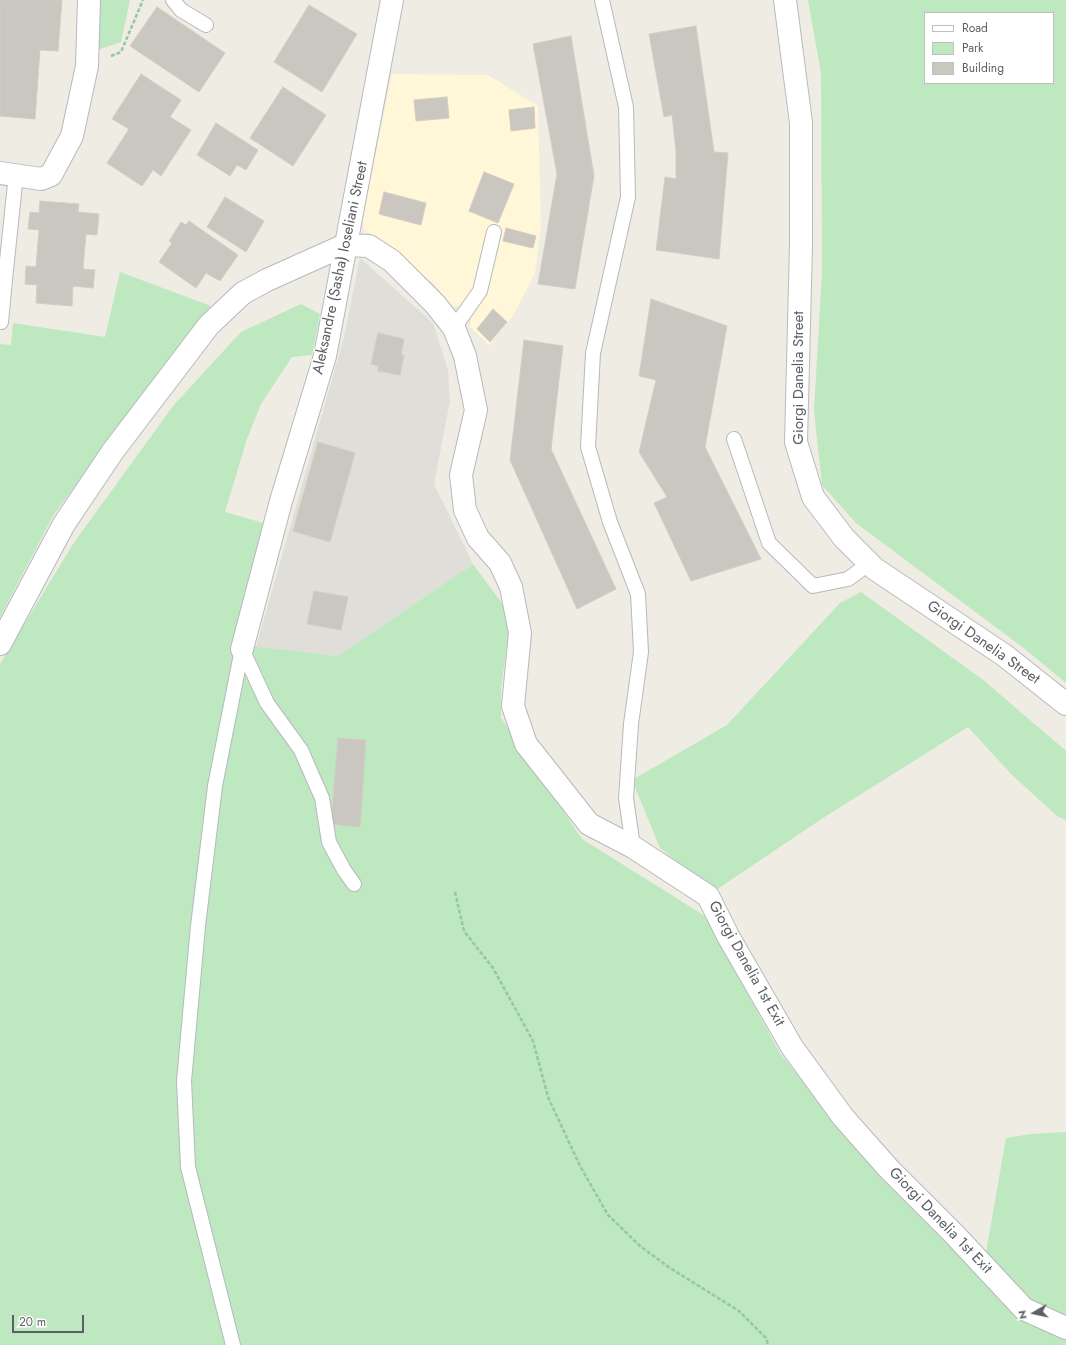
<!DOCTYPE html>
<style>
body{margin:0}
#map{position:relative;width:1066px;height:1345px;overflow:hidden;background:#efece3;font-family:Jost,sans-serif}
canvas{display:block}
.legend{position:absolute;left:924px;top:12px;width:130px;height:72px;box-sizing:border-box;background:#fff;border:1px solid #bdbfc1;margin:0;padding:5px 7px;list-style:none;font-size:12px;color:#5b5f65}
.legend li{display:flex;align-items:center;gap:8px;height:20px}
.legend b{width:20px;border:1px solid #bdbfc1}
.north{position:absolute;left:1014px;top:1293px;width:40px;height:40px;-webkit-text-stroke:3px #fff;paint-order:stroke;rotate:261deg;font-size:11px;font-weight:700;line-height:16px;text-align:center;color:#5b5f65}
.north::after{content:'';display:block;margin:auto;width:14px;height:18px;background:#5b5f65;clip-path:polygon(50% 0,100% 100%,50% 72%,0 100%)}
.scale{position:absolute;left:12px;top:1315px;width:72px;height:18px;box-sizing:border-box;border:2px solid #5b5f65;border-top:0;padding-left:5px;font-size:12px;line-height:14px;white-space:nowrap;color:#5b5f65;-webkit-text-stroke:3px #fff;paint-order:stroke}
</style>
<div id="map">
<canvas width="1066" height="1345"></canvas>
<ul class="legend">
<li><b style="height:5px;background:#fff"></b>Road</li>
<li><b style="height:11px;background:#bee8bf"></b>Park</li>
<li><b style="height:11px;background:#cac6c0"></b>Building</li>
</ul>
<div class="north">N</div>
<div class="scale">20 m</div>
</div>
<script>
const g = document.querySelector('canvas').getContext('2d');
g.lineJoin = 'round';
function paint(path, color) {
  g.fillStyle = color;
  g.fill(path, 'evenodd');
}
function toPath(rows) {
  const path = new Path2D();
  for (const r of rows) {
    path.moveTo(r[0], r[1]);
    for (let i = 2; i < r.length; i += 2) path.lineTo(r[i], r[i + 1]);
  }
  return path;
}
function strokePath(path, color, width, dash) {
  g.strokeStyle = color;
  g.lineWidth = width;
  g.lineCap = dash ? 'butt' : 'round';
  g.setLineDash(dash || []);
  g.stroke(path);
}
function label(font, color, halo, rows, align = 'center') {
  g.font = font + ' Jost,sans-serif';
  g.lineWidth = 3;
  g.setLineDash([]);
  g.textBaseline = 'middle';
  g.strokeStyle = halo;
  g.fillStyle = color;
  for (const [text, x, y, turn = 0] of rows) {
    g.save();
    g.translate(x, y);
    g.rotate((+turn || 0) * Math.PI / 180);
    g.textAlign = isNaN(turn) ? turn : align;
    if (halo) g.strokeText(text, 0, 0);
    g.fillText(text, 0, 0);
    g.restore();
  }
}
paint(toPath([
 [392,74,488,75,538,106,541,225,535,273,514,314,489,345,470,327,471,320,466,312,459,306,452,306,434,284,364,229,362,221]
]), '#fff7d8');
paint(toPath([
 [360,258,433,323,448,370,450,401,434,484,473,564,338,656,256,647,344,337]
]), '#dfded8');
paint(toPath([
 [97,0,130,0,121,42,94,51],
 [808,0,1066,0,1066,683,1025,649,856,523,822,485,814,411,822,272,821,73],
 [925,13,1053,13,1053,83,925,83],
 [120,272,211,306,54,514,0,617,0,344,11,345,13,323,105,337],
 [301,304,320,314,312,355,292,357,261,404,247,439,225,512,263,523,235,644,338,656,473,564,504,606,508,636,501,689,501,718,582,839,705,916,780,1053,874,1169,976,1270,986,1252,1006,1138,1031,1134,1066,1132,1066,1345,0,1345,0,664,73,544,173,406,241,332],
 [861,592,982,679,1066,751,1066,820,1057,816,1011,774,968,727,823,818,713,892,660,848,632,780,727,725,840,603]
]), '#bee8bf');
const building = toPath([
 [0,0,62,0,58,51,40,50,35,119,0,116,0,0],
 [309,5,357,34,322,92,274,62,309,5],
 [157,7,225,53,199,92,130,46,157,7],
 [696,26,714,152,728,153,719,259,656,250,665,177,676,179,676,152,672,115,664,117,649,34,696,26],
 [571,36,594,176,575,289,538,284,557,174,533,44,571,36],
 [141,74,181,100,170,117,191,130,161,176,153,170,142,186,107,163,129,129,112,119,141,74],
 [283,87,326,115,293,166,250,138,283,87],
 [447,97,449,118,416,121,414,100,447,97],
 [534,107,535,128,511,131,509,110,534,107],
 [216,123,258,150,246,170,237,165,230,176,197,155,216,123],
 [484,172,514,184,498,223,469,211,484,172],
 [384,192,426,203,421,225,379,214,384,192],
 [225,197,264,221,246,252,207,227,225,197],
 [40,201,79,204,78,212,99,214,97,235,86,234,83,269,95,270,93,288,73,286,72,306,36,303,37,285,25,284,26,266,36,267,39,230,28,229,30,212,39,213,40,201],
 [189,221,238,255,220,281,206,273,196,288,159,262,172,243,169,241,181,222,186,225,189,221],
 [506,228,536,236,533,248,503,241,506,228],
 [651,299,727,326,705,447,761,559,691,581,654,503,667,497,639,452,656,380,639,376,651,299],
 [493,309,507,322,490,342,477,329,493,309],
 [378,333,404,339,401,355,404,355,400,375,378,371,378,366,371,364,378,333],
 [524,340,563,346,551,449,616,589,577,609,510,460,524,340],
 [318,442,355,453,330,542,293,531,318,442],
 [314,591,348,597,341,630,307,624,314,591],
 [338,738,366,740,360,827,331,824,338,738]
]);
paint(building, '#cac6c0');
strokePath(building, '#d4cec1', 1);
const lane = toPath([
 [173,0,181,10,206,25],
 [602,0,626,107,628,197,593,353,588,447,610,522,638,594,641,652,631,724,626,798,633,847],
 [0,280,5,280,16,174],
 [1,322,5,280],
 [454,328,480,291,494,232],
 [734,439,769,543,813,586,848,579,870,563],
 [242,649,267,703,301,750,322,798,329,842,344,870,354,884],
 [233,1345,188,1167,184,1081,198,926,215,786,242,649]
]);
const street = toPath([
 [0,173,41,179,51,175,72,136,87,66,89,0],
 [0,644,64,524,113,451,209,325,243,293,267,280,345,245,369,246,392,261,435,304,454,328,465,356,476,410,461,475,465,510,478,538,500,563,511,587,520,633,513,706,526,744,589,824,633,847,708,896,728,936,792,1047,843,1117,889,1169,955,1235,1024,1309,1066,1328],
 [242,649,281,501,325,356,392,0]
]);
const secondary = toPath([
 [785,0,801,123,801,245,796,442,813,497,844,538,875,569,1004,655,1066,704]
]);
strokePath(lane, '#b6b9be', 16);
strokePath(street, '#b6b9be', 24);
strokePath(secondary, '#b7bac0', 24);
strokePath(toPath([
 [111,56,121,52,143,0],
 [455,892,464,931,493,968,533,1041,548,1097,580,1166,608,1215,640,1246,670,1268,739,1311,766,1338,768,1345]
]), '#95c7a5', 2.5, [4, 2]);
strokePath(lane, '#fff', 14);
strokePath(street, '#fff', 22);
strokePath(secondary, '#fff', 22);
label('15px', '#5b5f65', '#fff', [
 ["Aleksandre (Sasha) Ioseliani Street",341,268,-78],
 ["Giorgi Danelia Street",799,378,-90],
 ["Giorgi Danelia Street",983,643,35],
 ["Giorgi Danelia 1st Exit",746,964,61],
 ["Giorgi Danelia 1st Exit",940,1221,46]
]);
</script>
